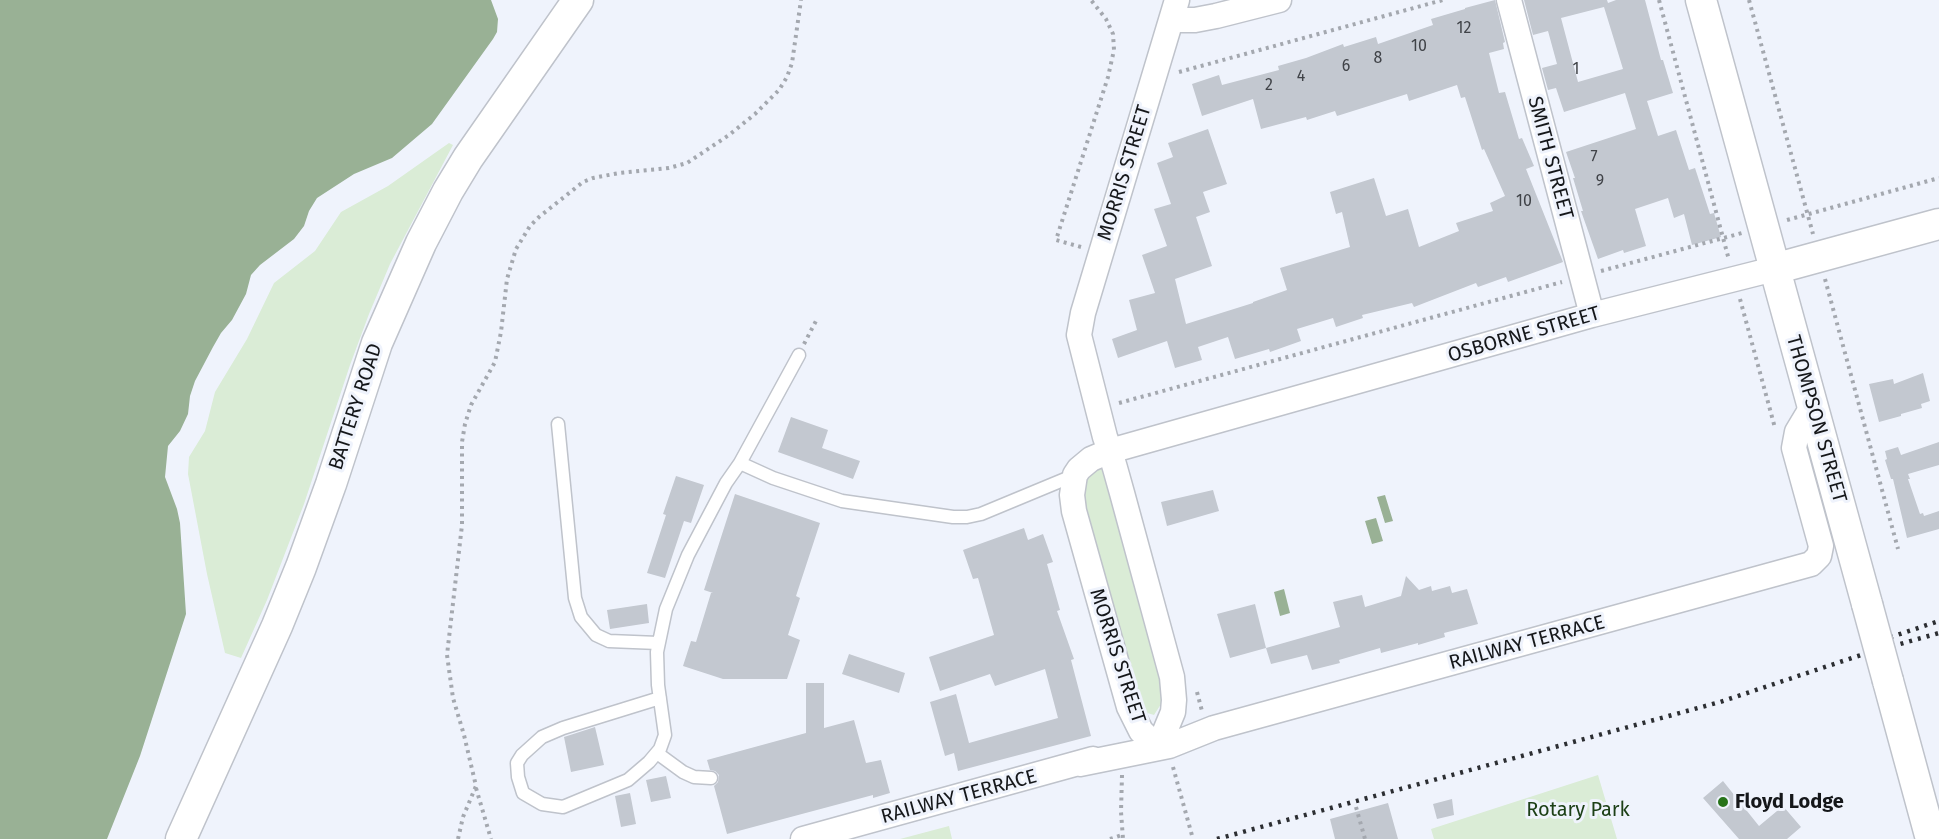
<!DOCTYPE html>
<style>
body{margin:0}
canvas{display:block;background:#eff3fc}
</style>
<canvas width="1939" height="839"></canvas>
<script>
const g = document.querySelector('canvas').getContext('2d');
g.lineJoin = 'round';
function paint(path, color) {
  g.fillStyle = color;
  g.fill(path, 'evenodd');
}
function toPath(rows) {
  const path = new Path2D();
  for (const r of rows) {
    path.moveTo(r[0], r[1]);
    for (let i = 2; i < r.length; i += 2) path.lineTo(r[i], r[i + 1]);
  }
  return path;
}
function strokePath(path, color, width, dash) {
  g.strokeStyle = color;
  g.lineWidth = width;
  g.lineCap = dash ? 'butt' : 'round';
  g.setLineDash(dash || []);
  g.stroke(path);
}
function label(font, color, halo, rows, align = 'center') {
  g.font = font + ' "Fira Sans",sans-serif';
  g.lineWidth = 6;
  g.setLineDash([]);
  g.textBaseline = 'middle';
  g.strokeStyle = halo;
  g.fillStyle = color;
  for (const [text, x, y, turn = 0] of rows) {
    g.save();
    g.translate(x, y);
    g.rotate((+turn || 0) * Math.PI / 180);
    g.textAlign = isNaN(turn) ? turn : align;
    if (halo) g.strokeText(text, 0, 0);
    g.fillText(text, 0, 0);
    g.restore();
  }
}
paint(toPath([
 [449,143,453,145,390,264,369,314,350,365,304,504,267,600,241,658,225,653,207,574,188,474,189,457,205,431,215,392,247,339,274,283,315,251,341,212,388,186],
 [1100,466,1105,468,1163,676,1163,693,1161,704,1154,715,1144,712,1139,707,1080,490,1084,479],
 [1598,775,1617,839,1434,839,1431,829],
 [949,826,952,839,900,839]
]), '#daecd6');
paint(toPath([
 [0,0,491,0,498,19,497,32,493,39,432,124,392,158,354,174,317,198,309,211,304,226,294,239,260,265,251,275,246,294,232,320,221,333,213,347,195,381,190,396,188,414,180,431,168,446,165,477,177,509,180,523,186,614,140,756,107,839,0,839],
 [1385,495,1393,521,1385,523,1377,497],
 [1376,518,1383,541,1372,544,1365,521],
 [1284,589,1290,613,1280,616,1274,592]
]), '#99b195');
paint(toPath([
 [1495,0,1505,42,1503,43,1504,49,1489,53,1499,93,1505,92,1519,139,1522,138,1534,166,1526,169,1563,262,1508,282,1506,277,1478,287,1476,283,1414,307,1412,303,1362,315,1363,318,1336,327,1333,318,1297,329,1301,341,1270,352,1269,349,1235,359,1228,337,1198,347,1202,360,1175,368,1167,341,1118,358,1112,339,1137,330,1129,300,1155,293,1142,255,1167,246,1154,209,1171,204,1157,163,1173,157,1168,143,1208,129,1227,184,1203,192,1210,212,1196,217,1212,266,1175,279,1186,324,1253,303,1253,302,1287,290,1280,268,1350,247,1342,212,1336,214,1330,192,1374,178,1386,216,1408,209,1419,247,1459,231,1456,223,1493,211,1490,203,1505,196,1484,149,1482,150,1465,97,1461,98,1457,85,1409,101,1407,94,1337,116,1335,111,1307,120,1306,117,1261,129,1253,99,1202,116,1192,84,1219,75,1222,85,1279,70,1278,66,1306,58,1343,44,1344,47,1376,37,1378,44,1433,25,1431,19,1465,9,1465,8],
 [1524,0,1607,0,1608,3,1616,0,1645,0,1661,60,1663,60,1673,93,1647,101,1658,136,1676,130,1689,170,1695,168,1710,214,1714,213,1721,237,1692,245,1684,214,1674,218,1668,198,1635,209,1646,246,1624,253,1623,250,1598,259,1581,211,1583,211,1573,178,1575,178,1566,152,1636,129,1625,93,1564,112,1556,88,1548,90,1542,68,1557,64,1548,31,1533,35],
 [1604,7,1623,69,1578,82,1561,18],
 [1923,373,1930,401,1921,404,1922,408,1901,414,1901,416,1879,422,1869,384,1893,379,1894,384],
 [791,417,828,430,822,448,860,461,853,479,778,452],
 [1939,442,1939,465,1908,474,1910,479,1908,479,1920,514,1923,513,1924,516,1939,511,1939,529,1907,538,1893,479,1891,479,1885,460,1887,459,1885,451,1898,447,1901,455],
 [676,476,704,485,691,523,684,521,665,578,647,573,666,515,663,514],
 [1213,490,1219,511,1167,526,1161,502],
 [735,494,820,523,796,596,800,598,788,635,800,640,787,679,723,679,683,666,691,641,696,642,711,593,713,593,704,590],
 [1024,528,1028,540,1043,534,1053,562,1047,564,1060,610,1057,611,1074,659,1071,660,1091,736,958,771,954,753,945,756,930,702,956,694,969,743,1058,718,1045,669,995,686,990,674,940,691,929,657,994,635,978,578,973,579,963,550],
 [1406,576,1419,590,1431,586,1432,591,1450,586,1452,593,1467,589,1478,624,1444,633,1445,637,1418,645,1418,643,1381,653,1380,648,1339,660,1340,663,1312,670,1307,655,1271,664,1266,648,1340,627,1333,602,1362,595,1365,607,1401,596],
 [647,604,649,623,610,629,607,610],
 [1255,604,1266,648,1230,658,1217,614],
 [849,654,905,673,899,693,842,674],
 [806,683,824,683,824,728,854,720,866,763,881,760,890,793,873,798,873,795,727,834,714,786,718,782,719,775,715,771,710,770,707,760,806,733],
 [595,727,604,765,571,772,564,737],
 [666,776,671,798,651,802,646,780],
 [1723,781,1759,826,1783,806,1801,827,1787,839,1739,839,1703,798],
 [630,793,636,824,621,827,615,796],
 [1452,799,1454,815,1437,819,1433,804],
 [1388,803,1398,839,1335,839,1330,819]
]), '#c3c8d0');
const service = toPath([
 [558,424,575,598,581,617,596,635,609,641,658,643],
 [740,463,799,355],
 [660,698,563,728,542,737,522,755,517,763,518,777,523,793,542,804,563,807,628,780,649,762,660,749,665,735,658,685,657,652,666,609,688,555,726,483,740,463,773,478,842,501,953,517,967,517,981,514,1075,475],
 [657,753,683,772,694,777,711,778]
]);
const minor = toPath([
 [1177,0,1083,313,1079,335,1105,437,1110,451,1115,468,1122,493,1172,677,1174,700,1173,712,1158,748,1141,731,1129,707,1074,511,1072,495,1075,475,1079,469,1091,459,1110,451,1592,315,1774,269],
 [1509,0,1592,315],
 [1172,20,1195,20,1216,16,1279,0],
 [1080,764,1169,746,1214,728,1811,564,1819,556,1821,546,1794,448,1797,432,1812,407],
 [803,839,1093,759]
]);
const tertiary = toPath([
 [1701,0,1867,604],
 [1774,269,1939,224],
 [1888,681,1931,839],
 [181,839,277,626,301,567,331,484,377,343,421,243,448,191,468,158,578,0]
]);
strokePath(service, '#bfc3cb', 15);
strokePath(minor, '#bfc3cb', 27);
strokePath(tertiary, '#bfc3cb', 33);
strokePath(toPath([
 [1659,0,1729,260],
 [1749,0,1813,234],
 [1179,72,1443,0],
 [1787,220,1939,178],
 [1081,247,1056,240,1108,77,1114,50,1113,34,1106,19,1091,0],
 [1601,271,1742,233],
 [1825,279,1898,549],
 [1740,299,1775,428],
 [804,344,817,319],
 [1119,403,1562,282],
 [1197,692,1202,711],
 [1173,767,1193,839],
 [1122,775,1121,812,1123,839],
 [476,788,491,839],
 [1356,807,1365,839],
 [458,839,463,817,476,786,464,735,453,698,447,655,462,525,462,442,465,424,471,405,495,362,501,332,507,279,516,249,530,226,539,217,583,182,593,178,619,173,669,168,687,163,729,135,755,114,779,90,787,77,792,63,801,0],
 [1110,839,1122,835]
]), '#a4a8af', 4, [3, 4.5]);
strokePath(service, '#fff', 12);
strokePath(minor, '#fff', 24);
strokePath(tertiary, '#fff', 30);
strokePath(toPath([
 [1873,643,1939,621],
 [1217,839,1720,702,1861,655,1939,633]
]), '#2c2e32', 4.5, [3, 6]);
const tertiaryBridge = toPath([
 [1867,604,1888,681]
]);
strokePath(tertiaryBridge, '#bfc3cb', 33, []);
strokePath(tertiaryBridge, '#fff', 30);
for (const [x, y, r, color] of [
 [1723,802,6,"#277319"]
]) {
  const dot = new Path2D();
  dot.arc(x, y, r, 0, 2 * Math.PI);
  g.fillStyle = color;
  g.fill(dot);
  strokePath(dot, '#eff3fc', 2);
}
label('16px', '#404348', null, [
 ["12",1464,29],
 ["10",1419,47],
 ["8",1378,59],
 ["6",1346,67],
 ["1",1576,70],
 ["4",1301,77],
 ["2",1269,86],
 ["7",1594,158],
 ["9",1600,182],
 ["10",1524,202]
]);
label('20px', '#15171a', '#eff3fc', [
 ["SMITH STREET",1550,158,75],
 ["MORRIS STREET",1125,173,-73],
 ["OSBORNE STREET",1524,335,-16],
 ["BATTERY ROAD",356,407,-72],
 ["THOMPSON STREET",1816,419,74],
 ["RAILWAY TERRACE",1527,643,-15],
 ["MORRIS STREET",1117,656,72],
 ["RAILWAY TERRACE",959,797,-15]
]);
label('bold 20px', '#15171a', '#eff3fc', [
 ["Floyd Lodge",1735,802]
], 'left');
label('20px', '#1d4017', '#eff3fc', [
 ["Rotary Park",1578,810]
]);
</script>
